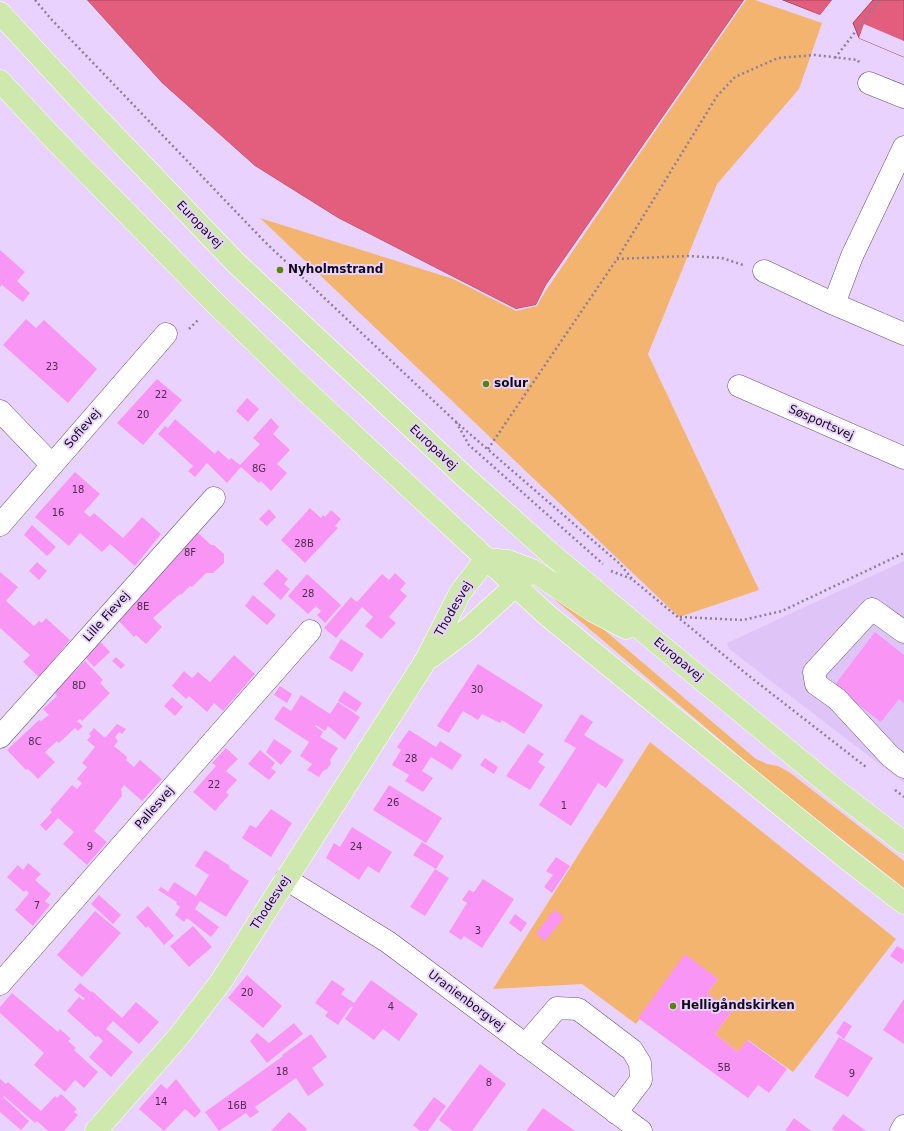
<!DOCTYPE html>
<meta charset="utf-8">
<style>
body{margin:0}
canvas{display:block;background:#e9d3fe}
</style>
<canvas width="904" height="1131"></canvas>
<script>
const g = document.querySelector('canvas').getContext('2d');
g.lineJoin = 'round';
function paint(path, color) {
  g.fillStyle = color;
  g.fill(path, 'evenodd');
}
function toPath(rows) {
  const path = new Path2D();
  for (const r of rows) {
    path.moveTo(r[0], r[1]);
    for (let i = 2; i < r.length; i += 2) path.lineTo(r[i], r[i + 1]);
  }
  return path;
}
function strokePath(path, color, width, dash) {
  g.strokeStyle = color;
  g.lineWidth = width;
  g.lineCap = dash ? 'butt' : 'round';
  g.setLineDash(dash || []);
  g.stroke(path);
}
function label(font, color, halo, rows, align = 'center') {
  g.font = font + ' "DejaVu Sans",sans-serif';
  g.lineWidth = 4;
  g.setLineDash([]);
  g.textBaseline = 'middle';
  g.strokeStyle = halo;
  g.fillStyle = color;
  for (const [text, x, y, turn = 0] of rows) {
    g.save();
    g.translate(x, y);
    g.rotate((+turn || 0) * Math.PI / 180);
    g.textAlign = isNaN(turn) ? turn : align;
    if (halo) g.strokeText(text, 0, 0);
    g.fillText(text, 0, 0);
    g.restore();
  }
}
paint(toPath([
 [904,561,904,783,729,649,727,643]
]), '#dfc5f7');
paint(toPath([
 [744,0,755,0,822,23,799,89,717,184,648,354,759,590,679,617,260,218,536,305],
 [544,588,589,617,756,759,767,764,778,766,789,772,904,861,904,888,776,787,554,599],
 [650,742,896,939,793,1072,748,1040,738,1052,715,1034,732,1011,707,993,718,979,685,955,636,1024,582,984,493,989]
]), '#f2b46f');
const water = toPath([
 [87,0,744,0,546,285,536,305,516,309,338,218,255,166,162,83,87,0],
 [783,0,832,0,820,15,783,0],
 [873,0,904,0,904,57,859,38,853,23,873,0]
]);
paint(water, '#e35d7d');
strokePath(water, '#a4445f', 1);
paint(toPath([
 [85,0,87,0,162,83,255,166,338,218,516,309,536,305,546,285,744,0,746,0,548,286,537,306,516,311,337,220,254,168,161,84],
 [781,0,820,15,832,0,834,0,820,17],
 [864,24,904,41,904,57,859,38]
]), '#e9d3fe');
paint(toPath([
 [0,250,25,272,17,281,30,293,23,302,2,285,0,287],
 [26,319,36,328,44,320,97,369,68,403,3,345],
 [157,379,182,400,143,445,117,423],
 [247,398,259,409,248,422,236,411],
 [271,418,279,427,273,434,290,450,277,464,287,473,271,491,261,481,259,483,241,467,227,483,207,463,195,477,188,471,193,466,158,434,165,426,168,428,175,419,215,454,218,450,229,460,231,458,240,465,260,444,253,438],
 [75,472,100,494,84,512,90,517,94,513,123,538,142,517,161,534,135,566,110,544,102,552,80,533,69,546,35,517],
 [310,508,321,518,323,515,325,517,331,510,341,519,335,526,338,528,305,563,281,540],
 [269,509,276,517,267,526,259,519],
 [32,525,56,547,47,556,24,535],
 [194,529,211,545,214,545,224,554,224,563,213,573,206,573,192,587,190,586,181,595,180,594,153,618,162,627,146,644,136,635,134,637,116,618,156,580,154,578],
 [37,562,47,571,39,580,29,571],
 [277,569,288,579,284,584,290,589,281,600,263,584],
 [0,572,18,587,6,601,34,626,39,621,42,623,46,618,70,640,39,677,23,662,30,655,0,628],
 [395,573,406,583,400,590,407,596,389,617,396,623,381,639,365,626,373,617,362,607,336,638,324,628,351,597,357,602,382,574,389,580],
 [307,574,341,605,325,623,317,615,321,611,316,606,308,614,288,596],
 [253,595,276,615,267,625,245,606],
 [875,632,904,655,904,703,899,699,881,722,834,686],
 [97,638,110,652,94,667,82,654],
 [341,639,364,654,352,672,329,658],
 [234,655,255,674,223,711,214,703,207,712,189,696,186,699,172,686,184,671,192,678,198,672,210,682],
 [116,657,125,665,121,669,112,661],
 [85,661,103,680,100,683,110,693,82,721,80,719,77,721,83,726,78,731,75,728,59,743,57,741,45,752,55,762,38,779,28,769,26,770,7,750,39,720,41,721,49,715,43,709,57,696,54,692],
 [478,664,543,705,524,734,502,720,500,723,482,714,478,720,463,711,449,733,437,726],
 [280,686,292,694,287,703,274,695],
 [344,691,362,703,356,712,338,701],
 [301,695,330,714,338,702,360,717,345,740,328,726,325,731,316,725,315,726,323,732,320,737,338,748,330,760,331,764,327,769,323,771,319,777,307,770,312,764,300,756,309,742,274,719,283,706,291,711],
 [172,697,183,707,175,716,164,706],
 [581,714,593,722,584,735,624,760,606,788,598,783,571,826,539,805,576,748,564,741],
 [117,724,126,729,122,734,119,732,115,737,118,741,114,746,127,757,126,760,134,767,140,760,162,779,142,801,124,785,121,789,122,796,94,831,107,842,87,865,63,844,74,832,58,818,46,831,40,825,52,812,50,810,72,785,77,789,82,783,77,779,87,767,82,763,95,747,87,740,91,736,89,734,94,728,105,738],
 [409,730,436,747,440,741,462,755,452,770,431,757,422,771,433,778,423,792,405,781,409,775,392,765,401,750,397,747],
 [274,739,292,751,281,765,266,752],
 [528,744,544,754,538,762,545,767,530,790,506,776],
 [226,748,238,759,226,771,237,780,226,792,229,795,215,811,193,792,216,766,212,763],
 [260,750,275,763,271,768,276,772,269,780,248,764],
 [485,758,498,767,494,774,480,765],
 [389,785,442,818,426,843,373,810],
 [271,809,292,823,271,857,242,838,250,825,256,828],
 [352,827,392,852,379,873,368,866,359,880,326,858,334,843,340,847],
 [422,842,444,856,436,869,413,855],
 [205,850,230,866,229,868,249,881,226,917,200,901,195,909,219,927,211,937,187,918,184,922,175,915,180,907,176,904,177,902,158,890,161,887,168,892,174,882,196,896,209,875,195,866],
 [556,857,570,866,552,893,544,887,553,875,546,871],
 [28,863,41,874,35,880,51,894,45,901,50,905,33,926,15,910,29,893,26,890,24,892,7,877,18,865,23,870],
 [435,869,449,878,425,916,410,907],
 [483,879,514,899,482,948,464,936,461,940,449,932,467,903,462,900,469,890,474,892],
 [99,895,121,915,113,924,91,904],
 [148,906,174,936,164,945,148,926,146,928,136,917],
 [554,910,564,917,545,941,536,934],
 [95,911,121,933,82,977,57,955],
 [515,914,527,923,521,932,509,923],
 [193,926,212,947,189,967,170,946],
 [897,946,904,950,904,961,902,964,890,956],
 [685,954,718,979,707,993,732,1011,715,1034,738,1052,747,1040,787,1069,769,1093,758,1085,748,1098,638,1018],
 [247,975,282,1006,263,1028,228,998],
 [332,980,345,989,341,994,354,1003,371,980,418,1014,399,1041,383,1029,374,1040,345,1019,353,1007,351,1006,338,1025,325,1016,328,1012,315,1003],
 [80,983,91,992,92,991,122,1018,136,1002,159,1022,139,1044,113,1021,106,1029,133,1052,111,1077,89,1057,103,1041,98,1036,96,1037,67,1011,79,997,83,1000,85,999,74,990],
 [12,993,58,1032,60,1029,71,1039,68,1041,76,1048,74,1050,98,1072,84,1088,75,1080,65,1092,34,1065,44,1053,0,1013,0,1007],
 [904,999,904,1044,883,1030],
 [844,1021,852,1026,844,1039,836,1033],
 [294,1023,303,1034,267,1063,250,1041,257,1033,269,1043],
 [311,1034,327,1057,312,1068,324,1085,308,1096,296,1078,255,1107,259,1112,250,1118,246,1113,219,1131,205,1112,283,1056,282,1055],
 [839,1037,873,1058,848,1097,814,1077],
 [480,1064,506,1084,472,1131,453,1131,439,1120],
 [0,1079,6,1084,8,1082,41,1111,55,1096,57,1098,61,1094,77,1109,74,1112,78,1115,64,1131,48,1131,37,1121,35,1123,4,1096,3,1097,29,1121,21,1130,0,1112],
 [176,1079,201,1111,195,1118,185,1109,164,1131,139,1109,161,1084,167,1089],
 [434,1097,446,1106,428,1131,420,1131,413,1125],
 [543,1108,575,1131,526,1131],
 [289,1112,307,1129,305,1131,271,1131],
 [843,1114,866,1131,835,1131,832,1129],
 [794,1118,811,1131,785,1131]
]), '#f995f5');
const minor = toPath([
 [869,83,904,97],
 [764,271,834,304,904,334],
 [834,304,852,256,904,147],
 [739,386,904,458],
 [0,411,52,465],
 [0,525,166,334],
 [904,632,872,609,814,672,816,684,837,699,890,756,904,767],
 [0,737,214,498],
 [286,879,388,942,641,1131],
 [0,984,310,631],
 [525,1045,557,1008,578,1009,632,1050,640,1063,641,1080,616,1113],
 [901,1131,904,1126]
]);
const major = toPath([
 [0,13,83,103,236,263,465,477,550,553,660,645,837,791,904,843],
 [0,81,52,137,215,303,308,393,547,615,841,854,904,903],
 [486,559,508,561,532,570,593,611,626,628],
 [431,657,468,629,526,576],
 [96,1131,179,1036,220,983,426,660,460,593,486,559]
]);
strokePath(minor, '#665378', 23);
strokePath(major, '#fff', 23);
strokePath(toPath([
 [35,0,52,20,265,242,455,421,620,564,633,580,749,676,866,767],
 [835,58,880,0],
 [617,259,688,256,722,258,743,265],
 [189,329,198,320],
 [456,422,469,445,603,564],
 [488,449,617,259,717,96,735,77,778,58,815,55,858,60,859,63],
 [611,571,632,579],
 [680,617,743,620,782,611,904,553],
 [895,790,904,797]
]), '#8e7e9d', 2.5, [2, 3]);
strokePath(minor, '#fff', 22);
strokePath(major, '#cee8ae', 22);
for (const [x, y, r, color] of [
 [280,270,4,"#5a8206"],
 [486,384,4,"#5a8206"],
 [673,1006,4,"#5a8206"]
]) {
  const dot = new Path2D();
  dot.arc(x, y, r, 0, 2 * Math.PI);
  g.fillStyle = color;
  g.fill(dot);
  strokePath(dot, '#e9d3fe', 1.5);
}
label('10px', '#4b2d4f', null, [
 ["23",52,367],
 ["22",161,395],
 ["20",143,415],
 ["8G",259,469],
 ["18",78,490],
 ["16",58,513],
 ["28B",304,544],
 ["8F",190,553],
 ["28",308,594],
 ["8E",143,607],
 ["8D",79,686],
 ["30",477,690],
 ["8C",35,742],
 ["28",411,759],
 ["22",214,785],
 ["26",393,803],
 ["1",564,806],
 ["9",90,847],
 ["24",356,847],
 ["7",37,906],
 ["3",478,931],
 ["20",247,993],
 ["4",391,1007],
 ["5B",724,1068],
 ["18",282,1072],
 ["9",852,1074],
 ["8",489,1083],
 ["14",161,1102],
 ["16B",237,1106]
]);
label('12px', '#110a18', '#e9d3fe', [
 ["Europavej",199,225,46],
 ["Søsportsvej",821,423,24],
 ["Sofievej",83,429,-49],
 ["Europavej",433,448,43],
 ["Thodesvej",454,609,-60],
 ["Lille Fievej",107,617,-48],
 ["Europavej",678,660,40],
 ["Pallesvej",155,808,-49],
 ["Thodesvej",271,903,-57],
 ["Uranienborgvej",466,1001,37]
]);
label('bold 12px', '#110a18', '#e9d3fe', [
 ["Nyholmstrand",288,270],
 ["solur",494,384],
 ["Helligåndskirken",681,1006]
], 'left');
</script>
